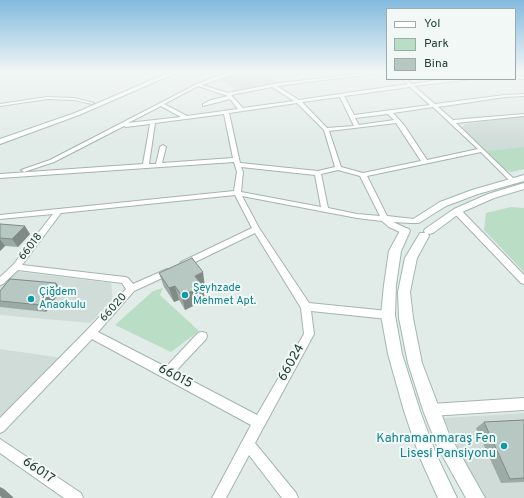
<!DOCTYPE html>
<meta charset="utf-8">
<style>
body{margin:0}
#map{position:relative;width:524px;height:498px;overflow:hidden;background:#e1ece8;font-family:Overpass,sans-serif}
canvas{display:block}
.legend{position:absolute;left:386px;top:8px;width:130px;height:72px;box-sizing:border-box;background:#f2f8f5;border:1px solid #9eada9;margin:0;padding:5px 7px;list-style:none;font-size:12px;color:#213d36}
.legend li{display:flex;align-items:center;gap:8px;height:20px}
.legend b{width:20px;border:1px solid #9eada9}
</style>
<div id="map">
<canvas width="524" height="498"></canvas>
<ul class="legend">
<li><b style="height:5px;background:#fff"></b>Yol</li>
<li><b style="height:11px;background:#baddc5"></b>Park</li>
<li><b style="height:11px;background:#b7c7c1"></b>Bina</li>
</ul>
</div>
<script>
const g = document.querySelector('canvas').getContext('2d');
g.lineJoin = 'round';
function paint(path, color) {
  g.fillStyle = color;
  g.fill(path, 'evenodd');
}
function toPath(rows) {
  const path = new Path2D();
  for (const r of rows) {
    path.moveTo(r[0], r[1]);
    for (let i = 2; i < r.length; i += 2) path.lineTo(r[i], r[i + 1]);
  }
  return path;
}
function strokePath(path, color, width, dash) {
  g.strokeStyle = color;
  g.lineWidth = width;
  g.lineCap = dash ? 'butt' : 'round';
  g.setLineDash(dash || []);
  g.stroke(path);
}
function label(font, color, halo, rows, align = 'center') {
  g.font = font + ' Overpass,sans-serif';
  g.lineWidth = 4;
  g.setLineDash([]);
  g.textBaseline = 'middle';
  g.strokeStyle = halo;
  g.fillStyle = color;
  for (const [text, x, y, turn = 0] of rows) {
    g.save();
    g.translate(x, y);
    g.rotate((+turn || 0) * Math.PI / 180);
    g.textAlign = isNaN(turn) ? turn : align;
    if (halo) g.strokeText(text, 0, 0);
    g.fillText(text, 0, 0);
    g.restore();
  }
}
paint(toPath([
 [242,72,264,72,276,82,237,90,217,78],
 [524,116,524,169,511,172,504,169,462,127,465,124],
 [12,271,111,283,113,301,90,323,0,315,0,284],
 [0,349,62,358,0,420],
 [524,413,524,498,484,498,443,418]
]), '#d0dcd7');
paint(toPath([
 [524,147,524,169,511,172,504,169,487,151],
 [511,207,524,208,524,272,484,230,486,213],
 [163,288,160,295,199,331,171,352,115,325,153,291]
]), '#baddc5');
const street = toPath([
 [232,72,239,72,202,85,228,93,279,83,375,72,387,72,277,86,299,100,408,84,402,79,406,79,412,84,444,79,472,79,414,86,435,104,505,95,524,94,524,96,505,97,438,107,453,120,524,114,524,116,456,123,515,180,515,182,511,182,481,152,367,176,387,216,414,219,415,221,414,223,411,223,393,222,408,229,409,231,408,233,402,233,389,227,382,221,357,218,242,196,259,228,309,303,388,311,391,312,393,315,391,318,388,319,311,311,314,334,255,443,296,493,298,498,282,498,249,455,226,498,212,498,251,425,92,339,4,431,0,433,0,418,87,330,126,289,122,283,18,270,3,284,0,285,0,277,13,265,53,214,0,219,0,215,234,191,237,172,234,162,0,178,0,174,143,164,150,124,126,127,124,126,54,162,24,172,21,170,50,160,197,84,217,76,232,72],
 [198,86,228,96,211,100,203,104,203,106,230,99,238,109,187,116,164,104,198,86],
 [272,87,294,101,243,108,231,95,272,87],
 [410,87,430,105,354,115,344,96,410,87],
 [340,97,354,126,327,128,302,102,340,97],
 [297,103,324,130,335,167,318,171,240,163,229,113,297,103],
 [161,106,181,117,128,123,161,106],
 [433,107,450,123,478,149,427,160,404,125,393,113,433,107],
 [224,114,233,158,162,163,166,147,163,145,160,147,156,164,149,164,155,123,224,114],
 [388,114,394,120,359,125,355,118,388,114],
 [396,123,421,161,363,173,341,167,329,131,396,123],
 [241,167,315,175,321,207,241,192,243,172,241,167],
 [338,170,360,176,380,216,357,214,328,208,321,174,338,170],
 [235,195,252,228,181,262,180,264,181,266,187,266,255,233,301,308,304,334,257,415,175,372,206,339,207,336,206,333,202,332,198,333,166,367,98,332,134,291,173,273,174,271,173,269,167,269,133,284,128,278,125,277,22,265,61,213,235,195],
 [515,77,524,77,524,79,514,79,515,77],
 [47,97,74,98,94,103,92,104,74,100,47,99,0,106,0,104,47,97],
 [454,209,460,209,524,275,524,284,521,283,454,213,453,211,454,209],
 [524,398,524,410,431,416,427,414,425,410,427,406,431,404,524,398],
 [0,439,81,493,83,498,64,498,0,453,0,439]
]);
const secondary = toPath([
 [170,72,178,72,79,115,0,144,0,139,75,113,170,72],
 [524,175,524,181,478,194,446,206,419,223,411,223,410,221,440,202,472,190,524,175],
 [524,183,524,189,494,198,460,213,433,233,428,234,429,236,417,258,413,277,410,292,413,318,422,363,449,434,485,498,466,498,437,446,423,410,408,363,399,318,398,292,405,258,420,233,425,233,424,231,425,229,454,209,488,194,524,183],
 [405,228,409,229,410,231,401,251,396,285,395,315,402,354,420,411,436,454,457,498,438,498,420,458,404,411,388,354,381,315,384,285,389,251,401,229,405,228]
]);
strokePath(street, '#a4b4af', 2);
strokePath(secondary, '#a0b8b0', 2);
paint(street, '#fff');
paint(secondary, '#fff');
paint(toPath([
 [0,224,30,234,18,247,5,246,0,251],
 [159,273,205,287,203,288,205,300,185,310,179,300,174,302,164,287],
 [56,283,61,290,46,312,0,307,0,291],
 [524,420,524,482,501,483,476,428,484,422]
]), '#9daba6');
paint(toPath([
 [25,226,30,234,18,247,12,239],
 [0,239,5,246,0,251],
 [203,272,205,287,203,288,205,300,185,310,182,296,195,276],
 [56,283,61,290,46,312,41,305],
 [175,286,179,300,174,302,169,288],
 [0,487,4,489,14,498,2,498,0,496]
]), '#808b87');
const building = toPath([
 [0,224,25,226,12,239,0,238,0,224],
 [192,258,203,272,195,276,202,286,182,296,175,286,169,288,159,273,192,258],
 [10,279,56,283,41,305,0,301,0,291,10,279],
 [524,420,524,478,510,479,484,422,524,420]
]);
paint(building, '#b7c7c1');
strokePath(building, '#808b87', 1);
const sky = g.createLinearGradient(0, 0, 0, 142);
sky.addColorStop(0, '#82badf');
sky.addColorStop(0.51, '#f2f6f5');
sky.addColorStop(1, '#f2f6f500');
g.fillStyle = sky;
g.fillRect(0, 0, 524, 142);
for (const [x, y, r, color] of [
 [185,295,4,"#0f9aa8"],
 [31,299,4,"#0f9aa8"],
 [504,446,4,"#0f9aa8"]
]) {
  const dot = new Path2D();
  dot.arc(x, y, r, 0, 2 * Math.PI);
  g.fillStyle = color;
  g.fill(dot);
  strokePath(dot, '#f2f8f5', 1.5);
}
label('11px', '#213d36', '#f2f8f5', [
 ["66018",31,247,-52],
 ["66020",114,308,-48]
]);
label('11px', '#0d838f', '#f2f8f5', [
 ["Şeyhzade",193,289],
 ["Mehmet Apt.",193,302],
 ["Çiğdem",39,293],
 ["Anaokulu",39,306]
], 'left');
label('13px', '#213d36', '#f2f8f5', [
 ["66024",292,363,-61],
 ["66015",175,377,28],
 ["66017",38,471,35]
]);
label('13px', '#0d838f', '#f2f8f5', [
 ["Kahramanmaraş Fen",496,439],
 ["Lisesi Pansiyonu",496,454]
], 'right');
</script>
